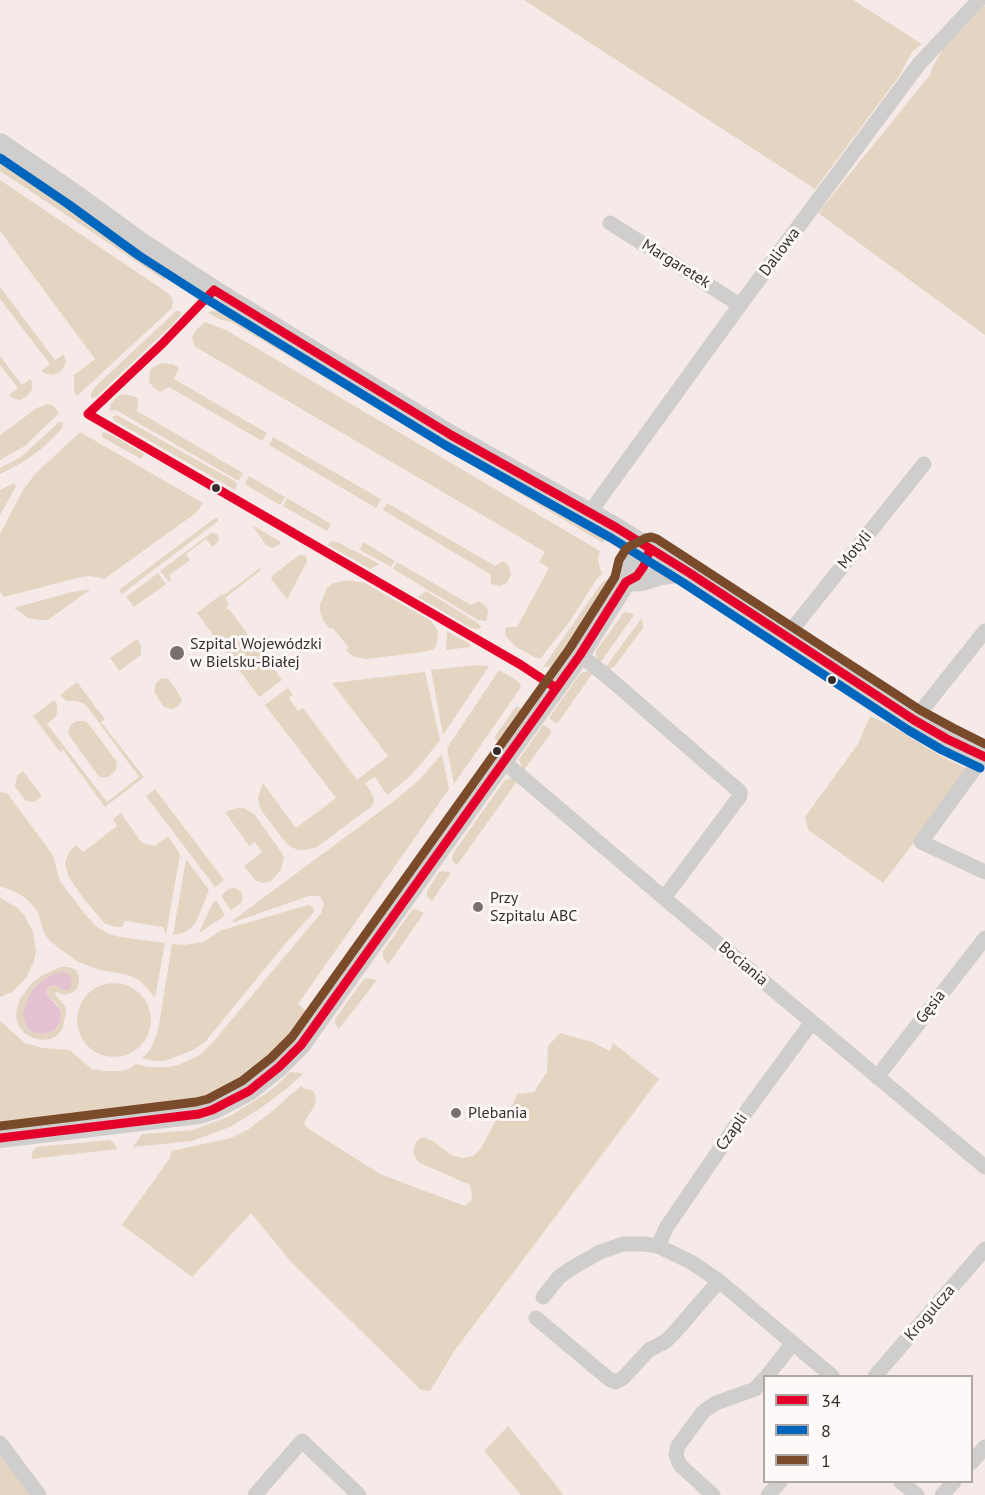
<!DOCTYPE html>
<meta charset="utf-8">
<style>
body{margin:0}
#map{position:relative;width:985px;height:1495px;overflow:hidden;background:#f6eae8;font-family:"PT Sans",sans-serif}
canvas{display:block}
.legend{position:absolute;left:763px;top:1375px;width:210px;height:108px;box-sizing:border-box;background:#fdf9f8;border:2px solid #ada8a6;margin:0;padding:8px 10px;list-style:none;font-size:18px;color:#362e2c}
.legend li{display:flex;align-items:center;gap:12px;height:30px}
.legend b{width:30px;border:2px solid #ada8a6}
</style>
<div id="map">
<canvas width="985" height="1495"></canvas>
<ul class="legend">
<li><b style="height:8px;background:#e4002b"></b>34</li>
<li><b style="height:8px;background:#0065bd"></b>8</li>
<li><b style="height:8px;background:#7a4b2a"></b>1</li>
</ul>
</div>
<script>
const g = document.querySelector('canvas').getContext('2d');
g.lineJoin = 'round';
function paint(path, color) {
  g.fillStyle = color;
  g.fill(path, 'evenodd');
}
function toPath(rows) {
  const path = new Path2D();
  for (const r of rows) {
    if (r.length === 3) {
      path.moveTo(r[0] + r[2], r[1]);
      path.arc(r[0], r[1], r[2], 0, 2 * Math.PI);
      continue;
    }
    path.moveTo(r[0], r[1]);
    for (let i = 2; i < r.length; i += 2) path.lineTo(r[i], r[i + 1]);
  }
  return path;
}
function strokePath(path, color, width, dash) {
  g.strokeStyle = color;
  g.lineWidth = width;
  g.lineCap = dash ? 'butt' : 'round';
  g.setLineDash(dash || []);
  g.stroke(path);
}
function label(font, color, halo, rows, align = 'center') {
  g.font = font + ' "PT Sans",sans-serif';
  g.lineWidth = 6;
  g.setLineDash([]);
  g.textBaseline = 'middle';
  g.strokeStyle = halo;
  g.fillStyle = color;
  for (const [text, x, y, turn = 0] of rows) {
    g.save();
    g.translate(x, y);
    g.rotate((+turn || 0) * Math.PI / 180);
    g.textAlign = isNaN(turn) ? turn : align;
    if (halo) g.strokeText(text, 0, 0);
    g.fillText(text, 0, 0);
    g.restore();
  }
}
paint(toPath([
 [524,0,853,0,922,44,912,52,900,75,815,189],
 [985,5,985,335,818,213,930,75,932,68,943,49],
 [0,153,74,204,133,253,168,275,164,280,0,171],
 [0,180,168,293,172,298,173,303,172,308,77,396,74,392,74,375,95,359,0,231],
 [0,287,55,360,64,354,66,362,62,370,58,373,51,375,44,373,41,371,50,364,0,299],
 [176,311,179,311,182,313,172,325,96,397,91,398,91,393,96,386],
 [211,311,219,311,229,314,606,537,603,543,231,322,219,319,208,313],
 [205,322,226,330,600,551,598,557,599,565,602,574,596,580,570,621,541,658,536,658,516,647,505,635,505,630,506,627,517,627,549,568,539,562,545,552,194,346,192,337,197,329],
 [0,356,22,385,30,379,32,382,32,390,27,396,20,400,12,398,9,395,18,388,0,365],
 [162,363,172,364,179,368,174,379,267,433,262,441,169,387,160,392,153,387,149,382,150,371,153,367],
 [126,394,138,398,137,411,243,473,239,480,237,480,116,410,110,411,111,403,115,399,120,395],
 [48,404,54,406,59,413,25,446,0,460,0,435,37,408],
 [117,415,236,482,237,485,235,490,115,421,112,417],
 [59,422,63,422,62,429,41,449,23,462,0,474,0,468,21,457],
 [80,432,203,503,196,513,104,579,90,576,81,577,4,597,0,592,0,534,23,490,35,474],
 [103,432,114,436,144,454,141,459,102,437],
 [273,437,381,499,376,508,269,445],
 [249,476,285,497,280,505,246,485,245,483],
 [14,483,16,486,0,515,0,490],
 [287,498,331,524,327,531,283,506],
 [387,503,495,566,503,561,509,566,510,571,511,575,507,583,500,586,491,584,490,574,383,510],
 [215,518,218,518,218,521,122,594,119,590],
 [252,525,281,542,279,545,272,548,266,545],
 [211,533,213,533,218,535,219,540,216,544,212,547,206,539,186,554,190,560,169,575,171,580,169,582,160,571],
 [334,541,339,543,380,564,370,569,328,545,330,542],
 [363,542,395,561,391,567,360,550],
 [299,555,306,556,307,562,287,599,271,579,272,576],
 [397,562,471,605,479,601,483,604,486,606,488,611,487,620,484,621,478,620,393,569],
 [260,568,261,570,225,598,229,605,226,608,228,610,229,609,282,680,259,697,197,613,222,594,224,595],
 [158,573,166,584,134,607,126,597],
 [606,579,612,583,563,660,555,666,543,667,600,585],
 [349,580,365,583,431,621,435,626,438,632,436,647,432,650,423,652,367,659,355,657,350,654,346,650,349,648,333,628,330,629,323,620,320,611,320,604,327,588,333,583],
 [91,589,48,620,38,620,28,618,14,608,72,592],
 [426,591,476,622,482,627,478,629,471,628,418,597],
 [624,612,632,613,634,615,600,663,596,657,596,651],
 [641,619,643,622,643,628,614,667,610,669,605,668],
 [447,632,449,632,470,644,470,647,446,650],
 [137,639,141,645,141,655,119,671,110,658],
 [476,665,489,666,443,735,431,670],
 [499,670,518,681,521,687,454,784,447,748],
 [588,671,593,673,557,724,549,718,579,675,583,672],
 [425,672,440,740,422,763,408,778,387,795,375,777,365,783,373,796,374,801,372,806,317,847,305,850,299,850,293,848,286,843,261,810,259,804,258,797,263,783,296,828,336,798,265,705,288,688,293,695,289,698,298,711,303,708,357,780,388,756,332,683],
 [165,678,169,679,182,699,180,704,175,708,171,709,164,707,154,692,156,683,160,679],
 [77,682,95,706,94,707,96,708,105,719,101,722,144,777,105,807,63,750,60,752,33,716,54,700,57,705,57,713,55,717,47,724,107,802,139,777,86,705,77,701,66,701,60,695],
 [516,706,522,709,526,713,504,742,499,742,494,738],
 [870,716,888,724,939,755,969,770,883,883,808,830,805,817,858,744],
 [76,721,84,721,88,723,117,762,116,770,109,777,99,777,69,735,68,732,71,725],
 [543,725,550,729,551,733,524,770,521,765,519,759],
 [442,754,449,789,298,1004,312,1016,299,1034,280,1055,248,1081,230,1091,201,1104,0,1130,0,1021,25,1043,43,1048,70,1050,81,1060,92,1069,104,1071,118,1071,129,1069,136,1064,148,1067,168,1067,178,1065,200,1055,213,1042,321,913,324,904,321,898,318,896,309,896,234,922,232,921,394,801,418,781],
 [23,771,42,796,34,802,26,801,15,787,17,776],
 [511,778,518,780,457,865,453,862,452,857,454,852,504,781],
 [155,789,224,880,215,887,146,796],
 [0,792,7,793,47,847,53,856,60,881,84,913,97,927,109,934,120,937,165,943,155,998,147,988,139,980,128,975,100,970,78,962,60,949,49,940,44,933,38,912,29,901,18,893,0,886],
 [238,808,244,808,254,814,282,853,284,858,281,870,271,881,263,883,259,882,255,880,244,866,262,852,255,842,249,846,225,812],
 [121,813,142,843,155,846,168,836,180,854,166,935,163,927,125,921,122,927,115,927,104,923,84,899,68,876,65,863,69,852,76,845,83,852,117,826,113,819],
 [186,859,209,890,196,922,190,929,183,933,173,935],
 [443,871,451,873,432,901,427,896,427,891,439,872],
 [232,888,237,889,241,892,243,898,241,903,232,910,230,909,221,896,227,890],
 [0,898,18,908,24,915,33,932,36,951,34,961,26,978,12,992,0,997],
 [216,900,224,914,223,917,199,933,211,906],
 [308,905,311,906,314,909,314,912,285,944,205,1042,193,1050,165,1061,153,1061,142,1058,150,1050,158,1031,172,944,184,945,203,942,222,930],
 [415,909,424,913,388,965,383,957,383,951,412,910],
 [60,967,69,967,76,970,79,976,79,983,77,989,72,993,66,995,56,992,55,994,65,1006,66,1013,63,1028,58,1035,51,1039,42,1040,33,1038,25,1034,19,1026,16,1018,17,1008,20,999,32,983,41,976],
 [51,975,64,990,55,985,47,988,46,994,56,1003,59,1008,41,1034,25,1006,33,989],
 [368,978,377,980,339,1029,335,1023,335,1019,364,979],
 [114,1020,37],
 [560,1033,592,1042,610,1051,613,1043,659,1079,455,1350,430,1391,421,1390,292,1263,251,1213,192,1277,122,1225,170,1158,171,1151,231,1138,249,1129,271,1112,301,1086,305,1089,312,1090,316,1096,315,1105,304,1123,306,1127,380,1174,465,1206,471,1201,472,1195,470,1185,418,1162,413,1152,416,1142,422,1137,433,1141,451,1155,463,1158,473,1156,481,1148,495,1122,495,1111,512,1106,517,1094,534,1092,547,1072,548,1046],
 [290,1072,304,1073,285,1090,261,1108,230,1127,192,1141,133,1147,142,1134,193,1130,230,1116,256,1100,276,1086],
 [109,1140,114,1143,117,1149,32,1159,32,1152,37,1147],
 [508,1426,556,1485,563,1495,521,1495,484,1451],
 [0,1455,31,1495,0,1495]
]), '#e4d5c3');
paint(toPath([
 [61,972,67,973,71,977,72,982,71,987,68,990,64,990,55,985,51,986,47,988,46,993,59,1008,61,1016,59,1024,54,1030,47,1033,41,1034,34,1032,28,1029,25,1022,23,1013,28,998,33,989,41,982,51,975]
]), '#e4c1d1');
strokePath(toPath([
 [610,223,740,305],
 [591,512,598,501,740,305,919,64,979,0],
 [786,637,924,464],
 [580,655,609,678,740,792,740,796,664,898],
 [914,720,985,631],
 [981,756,975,768,921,842,985,872],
 [503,761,664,898,985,1167],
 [877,1077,985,938],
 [658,1246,666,1228,735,1127,812,1022],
 [543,1297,559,1277,572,1268,600,1252,623,1244,645,1244,658,1246,691,1262,719,1281,832,1376],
 [536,1318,609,1379,616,1382,623,1378,649,1350,666,1341,674,1333,719,1281],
 [767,1376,793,1343],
 [875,1376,985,1249],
 [0,1443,39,1495],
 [972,1462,985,1447],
 [901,1482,917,1495],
 [255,1495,302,1441,359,1495],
 [713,1495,681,1466,678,1461,676,1454,678,1446,702,1413,708,1408,716,1403,755,1389,764,1379],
 [768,1495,780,1482],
 [942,1495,954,1482]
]), '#d0cdcd', 15);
strokePath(toPath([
 [0,143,75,194,145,245,214,290,451,435,617,528,688,572,786,637,914,720,947,739,985,757],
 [626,582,642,581,661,575,688,572],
 [0,1138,199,1114,212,1110,236,1098,249,1091,279,1067,301,1045,312,1029,503,761,580,655,626,582,630,565,636,556,650,549]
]), '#d0cdcd', 20);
strokePath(toPath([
 [214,290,451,435,617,528,688,572,914,720,947,739,985,757],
 [88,414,521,665,556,688],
 [88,414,163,343,214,290],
 [0,1138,199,1114,212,1110,249,1091,279,1067,301,1045,319,1020,580,655,626,582,637,576,644,566,650,549]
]), '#e4002b', 9);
strokePath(toPath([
 [0,158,68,204,138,255,208,300,445,445,611,538,682,582,908,730,942,750,980,768]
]), '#0065bd', 9);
strokePath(toPath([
 [0,1126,196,1102,208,1099,242,1081,271,1058,292,1037,570,648,615,577,619,560,626,549,630,546,646,538,651,537,657,539,920,710,953,728,985,744]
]), '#7a4b2a', 9);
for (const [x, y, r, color] of [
 [216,488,5,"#362e2c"],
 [177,653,8,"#79706e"],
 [832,680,5,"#362e2c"],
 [497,751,5,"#362e2c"],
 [478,907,6,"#79706e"],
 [456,1113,6,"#79706e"]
]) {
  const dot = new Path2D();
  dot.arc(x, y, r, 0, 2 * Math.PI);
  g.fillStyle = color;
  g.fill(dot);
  strokePath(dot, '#fdf9f8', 2);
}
label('16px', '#362e2c', '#fdf9f8', [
 ["Daliowa",780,252,-53],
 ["Margaretek",676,264,32],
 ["Motyli",855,550,-51],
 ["Bociania",743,964,40],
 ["Gęsia",931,1007,-52],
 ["Czapli",732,1132,-55],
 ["Krogulcza",930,1313,-49]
]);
label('16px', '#362e2c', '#fdf9f8', [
 ["Szpital Wojewódzki",190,644],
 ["w Bielsku-Białej",190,662],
 ["Przy",490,898],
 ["Szpitalu ABC",490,916],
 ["Plebania",468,1113]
], 'left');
</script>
